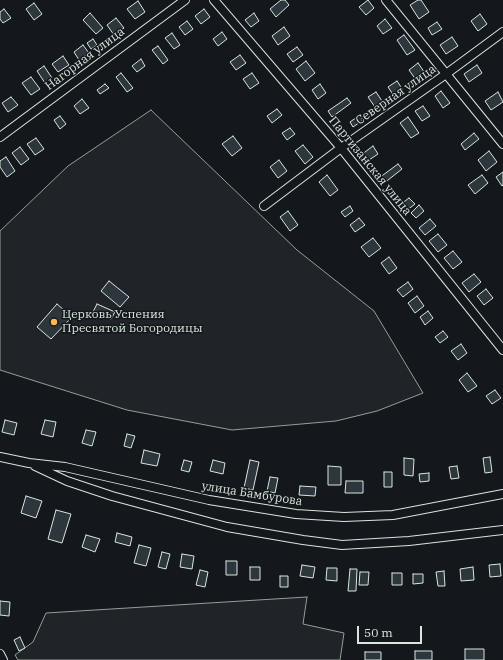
<!DOCTYPE html>
<meta charset="utf-8">
<style>
body{margin:0}
#map{position:relative;width:503px;height:660px;overflow:hidden;background:#14181c;font-family:"IBM Plex Serif",serif}
canvas{display:block}
.scale{position:absolute;left:357px;top:626px;width:65px;height:18px;box-sizing:border-box;border:2px solid #d8e6dc;border-top:0;padding-left:5px;font-size:12px;line-height:14px;white-space:nowrap;color:#d8e6dc;-webkit-text-stroke:3px #14181c;paint-order:stroke}
</style>
<div id="map">
<canvas width="503" height="660"></canvas>
<div class="scale">50 m</div>
</div>
<script>
const g = document.querySelector('canvas').getContext('2d');
g.lineJoin = 'round';
function paint(path, color) {
  g.fillStyle = color;
  g.fill(path, 'evenodd');
}
function toPath(rows) {
  const path = new Path2D();
  for (const r of rows) {
    path.moveTo(r[0], r[1]);
    for (let i = 2; i < r.length; i += 2) path.lineTo(r[i], r[i + 1]);
  }
  return path;
}
function strokePath(path, color, width, dash) {
  g.strokeStyle = color;
  g.lineWidth = width;
  g.lineCap = dash ? 'butt' : 'round';
  g.setLineDash(dash || []);
  g.stroke(path);
}
function label(font, color, halo, rows, align = 'center') {
  g.font = font + ' "IBM Plex Serif",serif';
  g.lineWidth = 3;
  g.setLineDash([]);
  g.textBaseline = 'middle';
  g.strokeStyle = halo;
  g.fillStyle = color;
  for (const [text, x, y, turn = 0] of rows) {
    g.save();
    g.translate(x, y);
    g.rotate((+turn || 0) * Math.PI / 180);
    g.textAlign = isNaN(turn) ? turn : align;
    if (halo) g.strokeText(text, 0, 0);
    g.fillText(text, 0, 0);
    g.restore();
  }
}
const green = toPath([
 [151,110,297,250,374,311,423,393,377,411,336,421,232,430,127,410,0,370,0,231,68,166,151,110],
 [307,597,303,624,344,633,340,660,18,660,15,655,33,642,46,613,307,597]
]);
paint(green, '#202428');
strokePath(green, '#939e99', 1);
const building = toPath([
 [281,0,285,0,289,5,276,17,270,9,281,0],
 [368,0,374,8,366,15,359,7,368,0],
 [418,0,421,0,429,12,419,19,410,5,418,0],
 [138,1,145,12,135,19,127,9,138,1],
 [34,3,42,14,34,20,26,9,34,3],
 [4,9,11,18,3,23,0,19,0,12,4,9],
 [204,9,210,17,201,24,195,16,204,9],
 [90,13,103,28,96,34,83,20,90,13],
 [254,13,259,21,251,27,245,20,254,13],
 [480,14,487,24,478,31,471,21,480,14],
 [116,18,124,28,114,35,107,25,116,18],
 [385,19,392,28,383,34,377,26,385,19],
 [187,21,193,29,185,35,179,27,187,21],
 [437,22,442,29,432,35,428,28,437,22],
 [284,27,290,36,278,45,272,36,284,27],
 [222,32,227,39,218,46,213,39,222,32],
 [172,33,180,45,174,49,165,38,172,33],
 [404,35,415,50,407,55,397,40,404,35],
 [452,37,458,46,446,54,440,45,452,37],
 [93,39,97,45,91,49,87,43,93,39],
 [83,45,89,53,79,60,74,52,83,45],
 [158,46,168,60,163,64,152,50,158,46],
 [297,47,303,55,293,62,287,54,297,47],
 [240,55,246,63,236,70,230,62,240,55],
 [63,56,69,65,58,72,52,64,63,56],
 [141,59,145,66,137,72,132,66,141,59],
 [306,61,315,73,305,81,296,69,306,61],
 [418,63,425,73,416,80,409,70,418,63],
 [477,65,482,73,469,82,464,74,477,65],
 [44,66,52,78,45,83,37,71,44,66],
 [121,73,133,88,127,92,116,77,121,73],
 [252,73,259,83,250,89,243,79,252,73],
 [31,77,40,89,31,95,22,83,31,77],
 [397,81,403,90,394,96,388,87,397,81],
 [105,84,109,88,100,94,97,90,105,84],
 [320,84,326,93,318,99,312,90,320,84],
 [441,91,450,103,443,108,435,96,441,91],
 [376,92,384,104,377,110,368,97,376,92],
 [498,92,503,102,491,110,485,101,498,92],
 [11,97,18,105,8,112,2,103,11,97],
 [347,98,351,103,332,117,328,111,347,98],
 [82,99,89,108,80,114,74,106,82,99],
 [423,106,430,116,422,121,415,111,423,106],
 [277,109,282,115,272,123,267,116,277,109],
 [360,115,363,120,353,127,350,122,360,115],
 [60,116,66,124,60,129,54,120,60,116],
 [408,117,419,133,411,138,400,123,408,117],
 [290,128,295,134,287,140,282,133,290,128],
 [474,133,479,139,465,150,461,144,474,133],
 [233,136,242,148,232,156,222,144,233,136],
 [36,138,44,149,35,155,27,144,36,138],
 [303,145,313,157,305,164,295,151,303,145],
 [373,146,378,154,366,162,361,155,373,146],
 [20,147,29,159,21,165,12,153,20,147],
 [489,151,497,162,486,171,478,160,489,151],
 [6,157,15,171,7,177,0,167,0,161,6,157],
 [279,160,287,171,278,178,270,167,279,160],
 [398,164,402,169,383,184,379,178,398,164],
 [503,172,503,185,502,186,496,177,503,172],
 [327,175,338,190,330,196,319,182,327,175],
 [482,175,488,183,475,194,468,185,482,175],
 [409,198,415,204,406,211,401,204,409,198],
 [419,205,424,211,416,218,411,213,419,205],
 [350,206,353,211,345,217,341,212,350,206],
 [288,211,298,225,290,231,280,217,288,211],
 [359,218,365,225,355,232,350,225,359,218],
 [430,219,436,226,425,235,419,228,430,219],
 [438,234,447,245,438,252,429,241,438,234],
 [373,238,381,248,369,257,361,247,373,238],
 [453,251,462,262,453,269,444,258,453,251],
 [389,257,397,268,389,274,381,263,389,257],
 [474,274,481,282,469,292,462,283,474,274],
 [109,281,129,297,120,307,101,291,109,281],
 [408,282,413,289,403,297,397,290,408,282],
 [486,289,493,298,484,305,477,296,486,289],
 [417,296,424,306,415,313,408,303,417,296],
 [57,304,72,317,51,339,37,327,57,304],
 [97,304,115,312,111,319,93,312,97,304],
 [428,311,433,318,425,325,420,317,428,311],
 [443,331,448,337,440,343,435,337,443,331],
 [461,344,467,353,458,360,451,351,461,344],
 [467,373,477,386,468,392,459,380,467,373],
 [495,390,501,398,492,404,486,396,495,390],
 [5,420,17,423,14,435,2,432,5,420],
 [45,420,56,422,53,437,41,434,45,420],
 [86,430,96,432,92,446,82,443,86,430],
 [127,434,135,436,131,448,124,446,127,434],
 [144,450,160,454,157,466,141,463,144,450],
 [490,457,492,472,485,473,483,458,490,457],
 [404,458,414,459,413,476,404,475,404,458],
 [184,460,192,462,189,472,181,470,184,460],
 [213,460,225,463,223,474,210,471,213,460],
 [250,460,259,462,253,490,244,488,250,460],
 [328,466,341,467,341,485,328,485,328,466],
 [457,466,459,478,451,479,449,467,457,466],
 [384,472,392,472,392,487,384,487,384,472],
 [429,473,429,481,420,482,419,474,429,473],
 [270,477,278,478,275,493,267,491,270,477],
 [346,481,363,481,363,493,345,493,346,481],
 [300,486,316,487,315,496,299,495,300,486],
 [26,496,42,501,36,518,21,513,26,496],
 [56,510,71,514,62,543,48,539,56,510],
 [117,533,132,537,130,546,115,542,117,533],
 [86,535,100,539,95,552,82,547,86,535],
 [139,545,151,548,146,566,134,563,139,545],
 [162,552,170,554,166,569,158,567,162,552],
 [182,554,194,556,192,569,180,567,182,554],
 [226,561,237,561,237,575,226,575,226,561],
 [500,564,501,576,490,577,489,565,500,564],
 [302,565,315,567,313,578,300,576,302,565],
 [250,567,260,567,260,580,250,580,250,567],
 [473,567,474,580,461,581,460,569,473,567],
 [327,568,337,568,337,581,326,580,327,568],
 [350,569,357,569,356,591,348,591,350,569],
 [200,570,208,572,205,587,196,585,200,570],
 [444,571,445,586,438,586,436,572,444,571],
 [360,572,369,572,368,585,359,585,360,572],
 [392,573,402,573,402,585,392,585,392,573],
 [413,574,423,574,423,583,413,584,413,574],
 [280,576,288,576,288,587,280,587,280,576],
 [0,601,10,602,9,616,0,615,0,601],
 [20,637,25,648,19,651,14,640,20,637],
 [465,649,484,649,484,660,465,660,465,649],
 [415,651,432,651,432,660,415,660,415,651],
 [365,652,381,652,381,660,365,660,365,652]
]);
paint(building, '#2c363c');
strokePath(building, '#d8e6dc', 1);
const minor = toPath([
 [214,0,341,148,503,350],
 [386,0,503,144],
 [0,137,185,0],
 [264,206,341,148,446,74,503,32],
 [0,457,29,463,65,467,209,500,296,514,344,517,393,515,503,494],
 [35,466,67,481,112,496,227,527,303,540,342,545,409,541,503,530],
 [0,654,3,660]
]);
strokePath(minor, '#d8e6dc', 10);
strokePath(minor, '#14181c', 8);
for (const [x, y, r, color] of [
 [54,322,4,"#ffb74d"]
]) {
  const dot = new Path2D();
  dot.arc(x, y, r, 0, 2 * Math.PI);
  g.fillStyle = color;
  g.fill(dot);
  strokePath(dot, '#14181c', 1.5);
}
label('12px', '#d8e6dc', '#14181c', [
 ["Нагорная улица",85,59,-37],
 ["Северная улица",396,95,-35],
 ["Партизанская улица",370,166,51],
 ["улица Бамбурова",252,494,9]
]);
label('12px', '#d8e6dc', '#14181c', [
 ["Церковь Успения",62,315],
 ["Пресвятой Богородицы",62,329]
], 'left');
</script>
